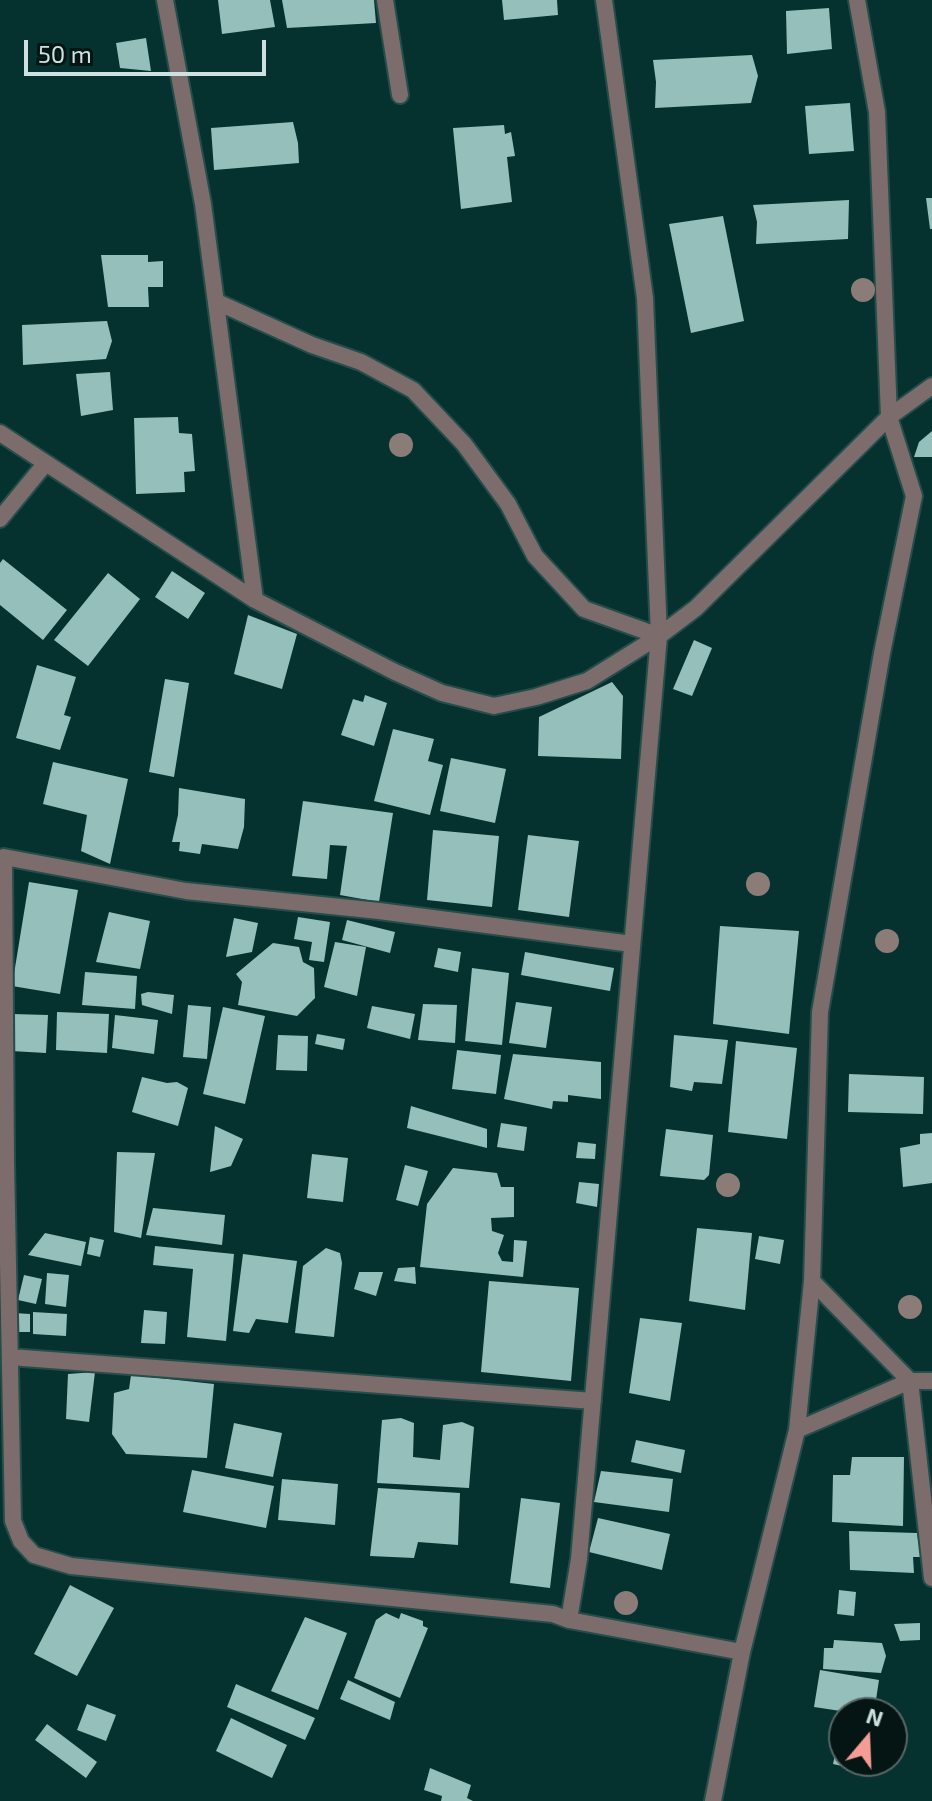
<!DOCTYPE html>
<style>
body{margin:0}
#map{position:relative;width:932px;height:1801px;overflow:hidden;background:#05312e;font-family:"Exo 2",sans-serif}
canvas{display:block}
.north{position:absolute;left:828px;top:1697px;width:80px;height:80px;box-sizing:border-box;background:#051514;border:2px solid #556766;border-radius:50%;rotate:19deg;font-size:22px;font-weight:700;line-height:32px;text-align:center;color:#cde2e0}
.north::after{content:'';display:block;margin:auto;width:28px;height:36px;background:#f59c95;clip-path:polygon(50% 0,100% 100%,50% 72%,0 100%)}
.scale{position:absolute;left:24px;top:40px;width:242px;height:36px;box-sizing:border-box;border:4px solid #cde2e0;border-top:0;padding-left:10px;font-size:24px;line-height:28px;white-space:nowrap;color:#cde2e0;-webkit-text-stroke:6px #051514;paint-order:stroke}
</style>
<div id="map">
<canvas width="932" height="1801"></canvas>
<div class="north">N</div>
<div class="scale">50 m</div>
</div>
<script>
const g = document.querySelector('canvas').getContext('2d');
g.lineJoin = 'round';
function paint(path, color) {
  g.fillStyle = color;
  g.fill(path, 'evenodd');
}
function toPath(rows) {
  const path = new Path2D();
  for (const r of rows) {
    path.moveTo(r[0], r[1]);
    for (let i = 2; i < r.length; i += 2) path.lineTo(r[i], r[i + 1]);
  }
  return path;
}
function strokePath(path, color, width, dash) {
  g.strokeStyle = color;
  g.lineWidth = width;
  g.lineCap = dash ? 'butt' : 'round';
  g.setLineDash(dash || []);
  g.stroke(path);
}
paint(toPath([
 [218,0,270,0,275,27,222,34],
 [282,0,374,0,376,23,287,28],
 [502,0,557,0,558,15,504,20],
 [829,8,832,49,787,54,786,11],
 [146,38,151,71,120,68,116,43],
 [752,55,758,76,751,103,655,108,656,82,653,60],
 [850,103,854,151,809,154,805,106],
 [293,122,298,143,299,163,214,170,211,128],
 [504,125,505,134,511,132,515,156,507,157,512,202,461,209,453,128],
 [926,198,932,198,932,229,930,229],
 [849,200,848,239,756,244,757,222,753,205],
 [723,216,744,321,691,333,669,224],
 [101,255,148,255,148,262,163,261,163,287,148,287,149,307,108,307],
 [107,321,112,341,106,359,23,365,22,325],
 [110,372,113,410,81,416,76,374],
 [178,417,179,433,192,434,195,471,184,472,185,492,136,494,134,418],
 [932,431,932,457,914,457,919,442],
 [3,559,67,610,43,640,0,605,0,563],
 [172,571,205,593,188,619,155,597],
 [108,573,140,599,88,666,54,640],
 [248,615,297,634,282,689,234,674],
 [694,640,712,648,692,696,673,689],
 [37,665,76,677,64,715,71,717,60,750,16,738],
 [165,679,189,683,174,777,149,772],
 [612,682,623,696,621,759,538,756,539,717],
 [365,695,387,703,374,746,341,735,353,699,363,702],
 [393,729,434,739,428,761,443,765,430,815,374,801],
 [451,758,506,769,495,823,440,811],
 [53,762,128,779,110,864,81,851,87,815,43,804],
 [179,788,245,799,244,827,238,849,202,844,200,854,179,851,180,842,172,842,178,815],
 [303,801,393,813,379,902,340,895,347,846,330,845,327,879,292,876],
 [433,830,499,836,492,907,427,900],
 [528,835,579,841,569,917,518,910],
 [29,882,78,890,60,994,12,986],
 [109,912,150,921,140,969,96,962],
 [298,917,330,922,324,962,309,960,312,942,294,939],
 [234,918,258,923,252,952,226,957],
 [347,920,395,932,390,953,342,940],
 [720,926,799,931,789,1034,713,1024],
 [335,942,366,947,357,996,324,987],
 [273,943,299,947,303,962,314,968,315,998,297,1016,238,1005,242,982,236,974],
 [438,948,461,952,458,972,434,967],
 [525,952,614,968,610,991,521,975],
 [472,968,509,973,502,1045,465,1041],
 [85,972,137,976,135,1009,82,1005],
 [148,992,174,995,172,1014,142,1005,141,994],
 [516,1002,552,1007,546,1048,509,1043],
 [423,1004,457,1005,455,1043,418,1040],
 [188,1005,211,1007,207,1059,183,1057],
 [372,1006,415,1014,410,1039,367,1028],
 [223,1007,265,1016,245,1104,203,1094],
 [57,1012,109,1014,107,1053,56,1050],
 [12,1014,48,1015,46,1053,11,1051],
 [115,1015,158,1020,154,1054,112,1048],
 [317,1034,345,1039,343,1050,315,1044],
 [278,1035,308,1036,307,1071,276,1070],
 [674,1035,728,1040,722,1084,694,1082,692,1091,670,1087],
 [736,1041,797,1048,787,1139,728,1132],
 [457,1050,501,1055,496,1094,452,1089],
 [513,1054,601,1062,601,1099,568,1095,568,1102,553,1101,552,1109,504,1099],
 [849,1074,924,1077,923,1114,848,1112],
 [142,1077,167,1083,177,1082,188,1088,178,1126,132,1112],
 [411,1106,487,1129,487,1148,407,1128],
 [501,1123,527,1127,524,1151,497,1147],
 [215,1126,243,1139,231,1166,210,1172],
 [666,1129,713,1135,709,1175,704,1180,660,1176],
 [932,1133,932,1183,903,1187,900,1148,920,1144,920,1134],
 [578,1142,596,1144,595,1159,576,1158],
 [117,1152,155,1153,141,1238,114,1232],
 [312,1154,348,1158,343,1202,307,1198],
 [405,1165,428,1171,418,1206,396,1200],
 [453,1168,497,1173,501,1187,514,1187,514,1217,491,1218,492,1231,504,1235,498,1253,502,1261,513,1262,514,1240,527,1241,523,1277,420,1267,427,1204],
 [579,1182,599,1184,597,1207,576,1203],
 [153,1208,225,1215,222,1245,146,1235],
 [697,1228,752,1233,745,1310,689,1301],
 [45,1233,86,1242,81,1266,28,1255],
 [759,1236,784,1240,780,1264,755,1259],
 [90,1237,104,1240,100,1257,87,1254],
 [155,1246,234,1254,226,1341,187,1337,193,1269,153,1265],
 [326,1248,340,1253,342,1263,334,1337,295,1333,303,1266],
 [243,1254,297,1261,288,1323,256,1319,249,1333,233,1331],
 [415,1267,416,1284,394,1281,398,1268],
 [359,1272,383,1272,376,1296,354,1289],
 [47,1273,69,1275,66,1307,45,1304],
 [24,1275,42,1279,36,1304,18,1300],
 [489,1281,579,1288,571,1381,481,1372],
 [144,1310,167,1312,165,1344,141,1343],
 [33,1312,67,1314,66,1336,33,1334],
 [14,1313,30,1314,30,1332,14,1332],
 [640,1318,682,1323,670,1401,629,1393],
 [95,1372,89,1422,66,1419,68,1374],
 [131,1375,214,1384,207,1458,126,1454,112,1434,114,1393,129,1389],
 [401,1418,414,1423,413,1457,440,1460,443,1425,462,1422,474,1427,469,1488,377,1483,382,1420],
 [234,1423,282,1433,273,1477,225,1468],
 [636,1440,685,1450,681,1473,631,1462],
 [852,1457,904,1457,903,1526,832,1522,833,1475,850,1475],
 [192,1470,274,1486,266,1528,183,1512],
 [601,1471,673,1479,669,1512,594,1502],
 [282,1479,338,1484,335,1525,278,1520],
 [378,1488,460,1493,458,1545,418,1542,414,1558,370,1556],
 [521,1498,560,1503,550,1588,510,1583],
 [598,1518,670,1534,662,1570,589,1552],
 [849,1531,917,1533,921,1557,913,1557,914,1573,850,1570],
 [70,1585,114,1608,77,1676,34,1654],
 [839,1590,856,1592,854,1616,837,1614],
 [386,1613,399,1619,401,1613,423,1621,423,1626,428,1628,400,1698,354,1678,376,1620],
 [305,1617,347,1633,318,1710,271,1691],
 [920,1623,920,1640,900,1641,894,1624],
 [834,1640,882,1643,886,1656,881,1673,823,1669,824,1648,833,1648],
 [820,1670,879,1680,874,1713,854,1713,814,1707],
 [348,1680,395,1702,390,1720,340,1699],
 [236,1684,315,1718,305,1740,227,1707],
 [87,1704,116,1715,106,1741,77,1730],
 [231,1718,287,1745,272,1778,216,1751],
 [843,1719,844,1761,881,1761,878,1774,833,1764],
 [47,1724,97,1762,86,1778,35,1740],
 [430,1768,471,1785,467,1798,473,1801,441,1801,442,1796,424,1790]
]), '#95bfbb');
const minor = toPath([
 [165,0,203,204,255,600],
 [385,0,400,95],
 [217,302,312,345,361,362,413,390,464,444,508,504,535,556,584,609,659,636],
 [0,433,255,600,395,672,442,693,494,706,536,697,587,681,659,636,696,608,889,417,932,386],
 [0,519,45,464],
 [632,944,379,911,186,891,4,857,6,1161,13,1521,21,1541,34,1555,71,1566,553,1614,569,1620,742,1652],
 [812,1281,910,1381,932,1578],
 [10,1357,593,1401],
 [797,1430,910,1381,932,1381],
 [569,1620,579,1559,659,636,645,298,604,0],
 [713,1801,742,1652,797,1430,812,1281,820,1012,882,653,914,496,889,417,877,112,857,0]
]);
strokePath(minor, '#254d4a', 20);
strokePath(minor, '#7c6c6b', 16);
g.fillStyle = '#8c7c77';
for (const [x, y] of [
 [863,290],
 [401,445],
 [758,884],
 [887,941],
 [728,1185],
 [910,1307],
 [626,1603]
]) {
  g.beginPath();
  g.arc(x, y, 12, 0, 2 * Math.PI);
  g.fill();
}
</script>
